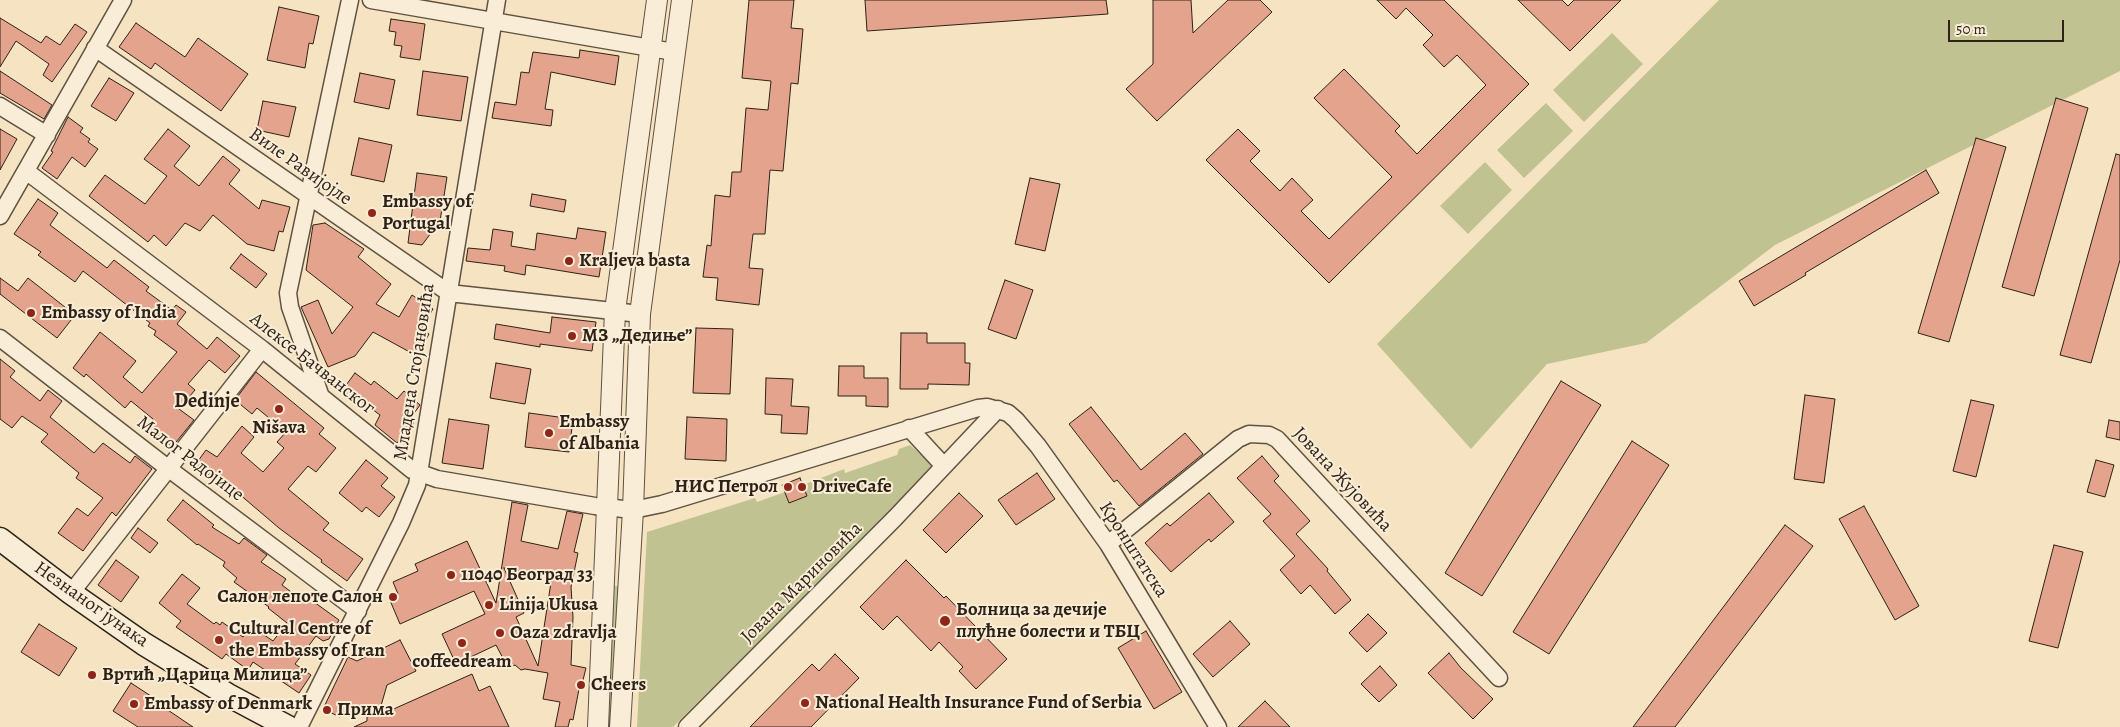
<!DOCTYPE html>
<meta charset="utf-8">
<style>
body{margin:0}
#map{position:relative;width:2120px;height:727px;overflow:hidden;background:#f6e3c1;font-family:Alegreya,serif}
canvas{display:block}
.scale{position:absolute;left:1948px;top:20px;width:116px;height:22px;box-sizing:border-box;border:2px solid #2e2217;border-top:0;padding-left:6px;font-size:15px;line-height:18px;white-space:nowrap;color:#2e2217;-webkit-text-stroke:4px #f9edd7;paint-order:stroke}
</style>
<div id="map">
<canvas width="2120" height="727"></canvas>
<div class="scale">50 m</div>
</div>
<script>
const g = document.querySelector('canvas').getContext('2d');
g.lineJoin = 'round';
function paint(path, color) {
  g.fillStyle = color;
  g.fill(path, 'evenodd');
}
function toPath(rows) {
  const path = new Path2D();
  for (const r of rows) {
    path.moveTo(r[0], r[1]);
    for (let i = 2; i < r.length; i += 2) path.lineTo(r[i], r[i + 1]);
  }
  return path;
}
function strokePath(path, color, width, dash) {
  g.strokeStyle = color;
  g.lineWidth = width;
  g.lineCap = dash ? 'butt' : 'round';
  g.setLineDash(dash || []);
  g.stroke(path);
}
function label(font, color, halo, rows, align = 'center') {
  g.font = font + ' Alegreya,serif';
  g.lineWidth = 4;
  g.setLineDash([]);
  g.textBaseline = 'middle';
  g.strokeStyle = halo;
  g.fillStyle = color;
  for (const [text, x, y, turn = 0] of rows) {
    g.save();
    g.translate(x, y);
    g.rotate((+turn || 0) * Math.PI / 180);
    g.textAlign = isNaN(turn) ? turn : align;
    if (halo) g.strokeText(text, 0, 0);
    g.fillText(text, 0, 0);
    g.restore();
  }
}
paint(toPath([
 [1719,0,2120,0,2120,71,1775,245,1646,343,1547,364,1471,449,1377,344],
 [1612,33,1643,64,1584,122,1553,90],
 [1546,103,1573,131,1524,178,1497,150],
 [1485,162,1512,190,1468,234,1440,206],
 [910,445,935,467,673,727,637,727,647,532,755,498,757,502,785,492,789,502,803,485,844,469,845,473,897,455,899,449],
 [610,585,621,587,614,727,603,727]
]), '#c0c391');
const building = toPath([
 [749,0,794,0,791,28,803,29,798,84,791,83,783,171,770,170,765,234,753,234,749,268,763,269,759,305,716,300,718,278,703,277,707,245,711,246,715,195,730,197,732,172,741,172,746,108,768,110,771,81,742,78,749,0],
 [865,0,1106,0,1108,14,867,31,865,0],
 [1153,0,1191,0,1193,33,1228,0,1260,0,1272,12,1157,121,1126,89,1153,64,1153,0],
 [1377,0,1444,0,1529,84,1329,283,1206,160,1238,129,1260,151,1250,161,1280,191,1292,178,1313,200,1301,211,1329,239,1392,177,1314,98,1344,69,1400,126,1395,131,1417,154,1486,85,1457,55,1444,67,1423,45,1433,35,1406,8,1396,19,1377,0],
 [1518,0,1562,0,1568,6,1574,0,1621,0,1570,51,1518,0],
 [279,7,319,16,313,44,309,43,305,68,267,60,279,7],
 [0,18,41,43,46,36,60,45,75,24,87,32,52,82,43,75,49,64,16,41,0,67,0,18],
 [391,19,425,24,420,60,400,57,402,46,394,45,396,32,389,31,391,19],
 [136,23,185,57,198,38,248,74,221,111,155,63,151,69,119,47,136,23],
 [580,50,619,56,615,85,551,72,545,109,553,110,551,126,492,118,495,102,516,105,521,72,529,73,533,52,579,58,580,50],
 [0,71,52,105,44,119,0,93,0,71],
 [423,71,468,77,461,121,417,115,423,71],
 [360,73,395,80,389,109,354,102,360,73],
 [109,78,134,93,116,121,91,106,109,78],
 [2056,98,2088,108,2034,296,2002,287,2056,98],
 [263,101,296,107,289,137,257,130,263,101],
 [68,117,83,128,80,132,90,139,88,142,98,149,85,167,72,157,57,179,42,168,53,152,51,151,68,117],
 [0,129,17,139,0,170,0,129],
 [168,129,190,146,174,166,199,186,223,156,240,170,229,184,259,209,262,200,290,207,283,232,279,231,274,251,247,244,213,215,200,231,185,223,166,246,154,235,148,242,89,196,105,175,145,204,167,176,144,159,168,129],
 [359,138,392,145,384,182,351,175,359,138],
 [1976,138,2006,147,1949,342,1918,333,1976,138],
 [2116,154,2120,155,2120,260,2091,363,2060,355,2116,154],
 [1926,170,1939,193,1805,273,1806,275,1754,306,1739,281,1926,170],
 [417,173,447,177,440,221,422,245,408,243,417,173],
 [1030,178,1060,184,1045,251,1015,244,1030,178],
 [532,194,566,200,564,212,530,206,532,194],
 [38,199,58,213,50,225,107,268,114,260,149,287,146,291,172,310,176,305,186,312,177,324,207,349,217,337,240,356,225,373,209,360,188,384,195,390,179,409,194,420,172,447,147,427,153,419,131,401,125,408,86,374,84,377,73,368,100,332,136,361,123,377,142,393,177,352,154,335,156,331,148,326,150,323,83,271,75,282,38,255,41,252,14,234,38,199],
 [325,223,364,249,358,257,391,284,376,304,399,317,412,295,433,309,421,329,429,334,417,356,373,332,355,356,328,367,301,307,318,300,332,334,353,307,306,270,313,225,325,223],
 [578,228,606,232,599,277,526,265,525,275,504,271,505,266,466,261,468,248,490,250,493,229,513,232,511,246,535,250,537,233,576,239,578,228],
 [241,254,267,274,256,288,230,268,241,254],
 [0,278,18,291,28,278,75,315,57,338,0,294,0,278],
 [1005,280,1033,290,1016,339,988,329,1005,280],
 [552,317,596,322,592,351,540,344,540,347,494,339,496,324,550,333,552,317],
 [696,328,733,329,730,394,693,393,696,328],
 [901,333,927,333,927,343,965,343,965,363,970,363,969,385,928,384,928,389,900,389,901,333],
 [0,359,15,371,10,377,40,401,48,390,62,401,50,417,94,453,103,443,130,463,135,456,152,469,116,516,112,512,83,551,58,533,77,508,88,516,103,498,76,478,79,473,41,442,48,434,22,416,12,428,0,419,0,359],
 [496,363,531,369,525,404,490,398,496,363],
 [839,366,864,366,864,378,888,378,888,407,866,406,866,396,838,396,839,366],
 [256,372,324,428,319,434,336,448,316,472,308,466,288,489,329,523,323,530,363,559,347,581,321,562,322,560,279,528,218,476,216,480,195,465,206,450,217,457,242,426,254,437,241,453,263,472,284,448,277,442,286,432,257,408,252,414,235,400,256,372],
 [355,373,371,385,374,381,397,399,404,391,420,405,410,419,414,423,397,443,375,425,380,415,360,400,357,404,341,392,355,373],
 [766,378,793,379,791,406,809,407,807,434,781,433,782,415,765,414,766,378],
 [1561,381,1601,405,1482,596,1445,573,1561,381],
 [1805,395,1835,399,1824,483,1794,479,1805,395],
 [1971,400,1994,405,1976,477,1953,471,1971,400],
 [1091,407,1141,470,1185,433,1203,454,1139,506,1117,480,1114,482,1069,424,1091,407],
 [529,413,573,419,569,452,525,447,529,413],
 [687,417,727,419,726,461,685,459,687,417],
 [449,419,489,425,483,469,442,463,449,419],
 [2109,420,2120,422,2120,440,2106,437,2109,420],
 [1632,441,1669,465,1549,654,1513,632,1632,441],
 [1262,456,1279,476,1274,481,1310,521,1296,534,1328,569,1327,571,1351,600,1335,614,1310,585,1301,594,1280,570,1295,556,1263,521,1271,514,1237,478,1262,456],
 [366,460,388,478,381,486,395,497,379,517,366,507,362,512,339,493,366,460],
 [2096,460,2114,465,2105,497,2087,492,2096,460],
 [1037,473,1055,499,1016,525,998,500,1037,473],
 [800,478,807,496,789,503,782,485,800,478],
 [959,493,983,516,946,553,923,530,959,493],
 [1209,493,1234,522,1211,542,1209,539,1171,572,1145,543,1167,523,1170,526,1209,493],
 [183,500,214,525,212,527,239,544,244,538,267,555,261,562,286,579,282,585,303,601,307,597,339,620,329,639,323,641,316,636,295,664,311,675,299,693,253,662,248,670,226,654,222,659,176,627,181,621,159,603,182,574,200,588,187,604,214,624,216,622,220,625,222,622,243,637,251,626,273,641,287,623,268,608,269,607,234,582,237,578,223,566,225,562,198,544,197,545,167,520,183,500],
 [512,502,528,505,521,541,558,549,567,511,583,514,574,552,578,553,571,587,573,617,571,665,586,668,582,684,580,684,573,720,570,719,568,727,555,727,560,702,543,699,548,673,525,669,521,670,515,665,508,668,496,645,456,664,442,634,485,614,474,591,400,624,389,598,398,594,393,582,418,571,415,564,467,541,496,603,512,502],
 [504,568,552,576,538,666,516,617,524,613,504,568],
 [1864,506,1919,606,1895,620,1839,519,1864,506],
 [1785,525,1813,546,1675,727,1633,727,1785,525],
 [138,528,158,543,150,553,131,538,138,528],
 [2054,545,2083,552,2058,648,2029,641,2054,545],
 [116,560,139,577,121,602,98,585,116,560],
 [906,560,944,598,946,596,1007,659,976,689,959,671,963,667,939,642,931,651,897,616,883,630,860,607,906,560],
 [1368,614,1387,633,1367,652,1349,633,1368,614],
 [1230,621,1250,644,1213,677,1193,654,1230,621],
 [39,624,77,648,59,676,21,652,39,624],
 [1146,631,1182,692,1154,709,1118,648,1146,631],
 [400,640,416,671,387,685,378,716,472,674,479,691,490,686,509,727,354,727,367,721,367,716,348,710,340,717,323,709,348,657,357,661,400,640],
 [1449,653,1461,668,1493,699,1473,719,1428,673,1449,653],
 [835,654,859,678,811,727,750,727,812,664,819,671,835,654],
 [1380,666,1397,685,1379,702,1361,684,1380,666],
 [131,683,154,698,153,700,193,727,138,727,113,711,131,683],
 [1265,701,1290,727,1238,727,1265,701]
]);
paint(building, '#e4a38d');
strokePath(building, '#2e2217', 1);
const minor = toPath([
 [371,0,674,52],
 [95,48,449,293,640,314],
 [0,106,47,135],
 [26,171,262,349,412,470,437,479,595,506,633,510,662,504,978,408,987,407,1008,413,1016,420,1038,446,1108,544,1218,727],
 [0,216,123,0],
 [0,338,169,469,358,611],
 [320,394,290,307,288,293,350,0],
 [909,428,944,466],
 [1108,544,1238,439,1249,434,1269,435,1277,439,1499,678],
 [71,593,262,349],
 [299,727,401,523,417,485,497,0],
 [687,727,895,518,998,409]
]);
const tertiary = toPath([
 [598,727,615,311,657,0],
 [620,727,633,510,640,314,682,0]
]);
const secondary = toPath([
 [0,539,71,593,144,644,228,695,288,727]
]);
strokePath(minor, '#605242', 19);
strokePath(tertiary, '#605242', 22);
strokePath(secondary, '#2e2217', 25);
strokePath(minor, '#f9edd7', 16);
strokePath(tertiary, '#f9edd7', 20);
strokePath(secondary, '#f9edd7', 22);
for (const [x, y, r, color] of [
 [372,213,5,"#8f2418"],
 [569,261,5,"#8f2418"],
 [31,313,5,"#8f2418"],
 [572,336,5,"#8f2418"],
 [279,409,5,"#8f2418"],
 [549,433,5,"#8f2418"],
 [788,487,5,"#8f2418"],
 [802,487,5,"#8f2418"],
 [451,575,5,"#8f2418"],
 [393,597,5,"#8f2418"],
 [489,605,5,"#8f2418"],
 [945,621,6,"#8f2418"],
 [500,633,5,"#8f2418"],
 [219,640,5,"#8f2418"],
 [462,643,5,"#8f2418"],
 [92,675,5,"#8f2418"],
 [581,685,5,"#8f2418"],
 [805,703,5,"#8f2418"],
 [134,704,5,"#8f2418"],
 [327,710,5,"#8f2418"]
]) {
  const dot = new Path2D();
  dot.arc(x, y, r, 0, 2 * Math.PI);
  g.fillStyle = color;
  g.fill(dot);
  strokePath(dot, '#f9edd7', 2);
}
label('19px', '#2e2217', '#f9edd7', [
 ["Виле Равијојле",300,167,35],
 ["Алексе Бачванског",312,364,38],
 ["Младена Стојановића",415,372,-81],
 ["Малог Радојице",190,459,37],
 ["Јована Жујовића",1342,480,47],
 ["Кронштатска",1133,550,57],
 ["Јована Мариновића",802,583,-45],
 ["Незнаног јунака",91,605,35]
]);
label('bold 19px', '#2e2217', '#f9edd7', [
 ["Embassy of",382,202],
 ["Portugal",382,224],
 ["Kraljeva basta",579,261],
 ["Embassy of India",41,313],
 ["МЗ „Дедиње”",582,336],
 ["Embassy",559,422],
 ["of Albania",559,444],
 ["Nišava",279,428,"center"],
 ["НИС Петрол",778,487,"right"],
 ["DriveCafe",812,487],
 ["11040 Београд 33",461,575],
 ["Салон лепоте Салон",383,597,"right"],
 ["Linija Ukusa",499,605],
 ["Болница за дечије",956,610],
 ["плућне болести и ТБЦ",956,632],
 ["Cultural Centre of",229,629],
 ["the Embassy of Iran",229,651],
 ["Oaza zdravlja",510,633],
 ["coffeedream",462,662,"center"],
 ["Вртић „Царица Милица”",102,675],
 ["Cheers",591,685],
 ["National Health Insurance Fund of Serbia",815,703],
 ["Embassy of Denmark",144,704],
 ["Прима",337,710]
], 'left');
label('bold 20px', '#2e2217', '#f9edd7', [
 ["Dedinje",207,402]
]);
</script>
